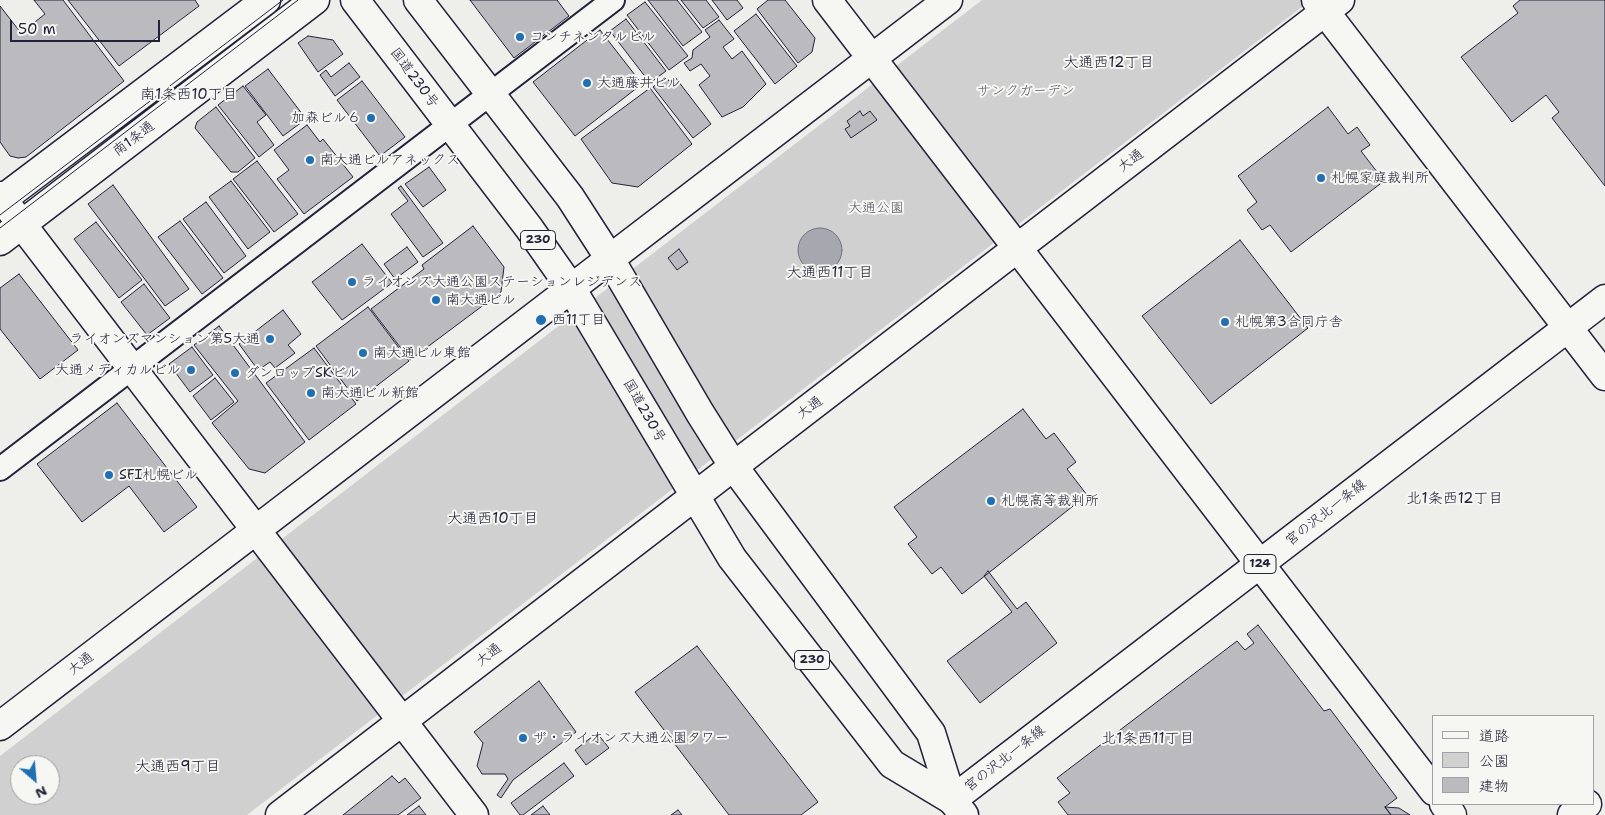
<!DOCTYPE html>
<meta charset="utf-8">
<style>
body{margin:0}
#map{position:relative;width:1605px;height:815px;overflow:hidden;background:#eeeeeb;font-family:"Shantell Sans","Klee One",sans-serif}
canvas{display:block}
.legend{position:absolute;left:1432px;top:715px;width:162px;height:90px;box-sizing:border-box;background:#f6f6f2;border:1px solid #a1a1a9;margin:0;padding:6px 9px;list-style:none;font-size:15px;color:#22223b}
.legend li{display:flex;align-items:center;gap:10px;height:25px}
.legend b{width:25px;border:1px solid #a1a1a9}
.north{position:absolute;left:10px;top:755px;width:50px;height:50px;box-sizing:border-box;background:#f6f6f2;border:1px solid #a1a1a9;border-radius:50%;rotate:153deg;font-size:14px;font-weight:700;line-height:20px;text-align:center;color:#22223b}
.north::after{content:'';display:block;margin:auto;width:18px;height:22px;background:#1f6fb2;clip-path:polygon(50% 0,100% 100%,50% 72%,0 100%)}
.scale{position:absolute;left:10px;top:20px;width:150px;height:22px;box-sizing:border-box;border:2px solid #22223b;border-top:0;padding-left:6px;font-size:15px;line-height:18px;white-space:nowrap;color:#22223b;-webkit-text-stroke:4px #f6f6f2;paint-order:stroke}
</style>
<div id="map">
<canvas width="1605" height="815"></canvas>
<ul class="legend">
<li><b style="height:6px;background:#f6f6f2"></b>道路</li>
<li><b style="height:14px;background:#d0d0d1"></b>公園</li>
<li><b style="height:14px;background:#bbbbbf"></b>建物</li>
</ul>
<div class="north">N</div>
<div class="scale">50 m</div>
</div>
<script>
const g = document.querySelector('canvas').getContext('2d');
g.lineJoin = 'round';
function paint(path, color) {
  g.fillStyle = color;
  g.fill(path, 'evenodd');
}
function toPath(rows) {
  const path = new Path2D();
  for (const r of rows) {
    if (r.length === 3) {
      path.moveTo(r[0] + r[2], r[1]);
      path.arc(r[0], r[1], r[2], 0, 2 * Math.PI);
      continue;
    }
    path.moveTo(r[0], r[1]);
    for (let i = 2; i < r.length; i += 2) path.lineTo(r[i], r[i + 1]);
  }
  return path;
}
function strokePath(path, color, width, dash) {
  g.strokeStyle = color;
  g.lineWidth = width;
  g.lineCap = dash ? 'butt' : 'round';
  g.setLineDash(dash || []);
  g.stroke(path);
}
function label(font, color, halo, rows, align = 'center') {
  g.font = font + ' "Shantell Sans","Klee One",sans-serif';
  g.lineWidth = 4;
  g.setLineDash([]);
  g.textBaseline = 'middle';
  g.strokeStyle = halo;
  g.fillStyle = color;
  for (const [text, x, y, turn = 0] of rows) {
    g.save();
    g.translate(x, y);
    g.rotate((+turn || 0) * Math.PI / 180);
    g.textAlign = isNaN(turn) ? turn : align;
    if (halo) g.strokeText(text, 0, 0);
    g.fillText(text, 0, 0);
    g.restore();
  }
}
paint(toPath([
 [982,0,1311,0,247,815,0,815,0,756],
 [20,765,50,765,50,795,20,795]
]), '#d0d0d1');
const water = toPath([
 [820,250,22]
]);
paint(water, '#a7a7af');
strokePath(water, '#727281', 1);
const building = toPath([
 [34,0,63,0,124,81,26,157,18,158,10,156,0,142,0,6,21,33,45,14,34,0],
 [68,0,195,0,199,6,119,66,68,0],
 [470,0,557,0,569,16,514,58,470,0],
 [648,0,677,0,702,32,683,46,648,0],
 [681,0,706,0,719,17,703,28,681,0],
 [712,0,737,0,743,8,727,20,712,0],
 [768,0,785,0,815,38,812,52,798,63,757,9,768,0],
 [1520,0,1605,0,1605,186,1552,118,1559,112,1546,95,1512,122,1461,57,1518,13,1513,6,1520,0],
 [645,2,688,56,669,70,627,15,645,2],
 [756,14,797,66,775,84,734,31,756,14],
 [626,19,666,71,650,83,610,31,626,19],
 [719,20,734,39,723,47,732,59,742,51,766,84,743,107,722,117,699,85,710,76,701,64,690,71,684,63,692,58,693,50,710,37,705,30,719,20],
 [600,30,642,84,575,136,533,82,600,30],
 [308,36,333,40,343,54,318,72,298,43,308,36],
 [349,63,360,77,335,96,320,75,326,70,331,77,349,63],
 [268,69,306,119,283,136,245,86,268,69],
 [666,77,669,81,675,77,711,124,693,138,653,87,666,77],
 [362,81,405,137,380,156,337,100,362,81],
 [243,86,266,115,257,122,274,145,259,157,218,105,243,86],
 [650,88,692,144,638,187,612,183,581,139,650,88],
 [216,107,255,158,238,172,231,172,195,128,197,122,216,107],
 [1328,107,1348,134,1357,127,1370,145,1361,151,1384,181,1291,252,1270,225,1262,230,1247,210,1257,202,1238,176,1328,107],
 [860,111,863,116,870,111,877,120,851,138,845,129,850,126,847,121,860,111],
 [307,125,320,142,323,139,353,177,304,214,277,179,289,170,274,150,307,125],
 [257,161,298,214,274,232,233,179,257,161],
 [429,167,446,190,423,207,405,184,429,167],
 [231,181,270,232,248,249,209,197,231,181],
 [113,185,189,289,165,306,88,204,113,185],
 [401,186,443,243,423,257,391,214,408,201,398,188,401,186],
 [206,202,246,256,224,273,183,219,206,202],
 [180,221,223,278,202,294,158,237,180,221],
 [96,222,142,280,119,298,74,239,96,222],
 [473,226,504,267,501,292,410,360,371,309,424,269,422,265,473,226],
 [1240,240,1308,328,1211,404,1142,316,1240,240],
 [362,244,392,283,342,320,312,282,362,244],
 [407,247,418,262,395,279,384,264,407,247],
 [679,249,688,262,677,270,668,258,679,249],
 [19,274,78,350,40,379,0,329,0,288,19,274],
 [144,284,170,318,147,335,121,302,144,284],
 [368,307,409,361,357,401,316,346,368,307],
 [283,310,301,334,288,345,295,353,275,368,270,362,258,370,239,344,283,310],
 [219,326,305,442,265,473,249,469,212,423,238,401,194,345,219,326],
 [192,347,213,375,190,392,169,364,192,347],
 [314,348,356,404,309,440,266,383,314,348],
 [215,378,234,402,211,420,193,396,215,378],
 [117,403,197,507,164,532,129,486,82,522,37,464,117,403],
 [1023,409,1046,439,1054,433,1076,462,1067,469,1087,495,962,594,941,567,932,574,908,544,917,537,894,507,1023,409],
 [988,571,1017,609,1026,602,1057,643,980,703,947,661,1012,612,984,576,988,571],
 [1258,625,1324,711,1330,709,1397,798,1385,807,1391,815,1068,815,1058,802,1070,793,1057,778,1237,641,1245,650,1254,643,1247,634,1258,625],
 [697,646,818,802,801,815,729,815,635,692,697,646],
 [539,681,576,732,513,780,501,798,497,795,508,779,505,774,482,774,477,766,483,743,474,732,539,681],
 [597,733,609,748,586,765,575,750,597,733],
 [564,763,574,776,523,815,520,815,511,803,564,763],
 [392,776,399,783,405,778,421,798,398,815,343,815,392,776],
 [419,806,426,815,407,815,419,806],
 [543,806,550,815,531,815,543,806],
 [1385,807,1399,808,1410,815,1391,815,1385,807],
 [678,810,682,815,671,815,678,810]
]);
paint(building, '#bbbbbf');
strokePath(building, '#22223b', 1);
const street = toPath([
 [0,469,613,0]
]);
const secondary = toPath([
 [827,0,1434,791],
 [1316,0,1605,376],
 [0,196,474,815],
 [0,201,266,0],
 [0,241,315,0],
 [0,726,948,0],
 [952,800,964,815],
 [1444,804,1452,815],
 [280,815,1340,0],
 [1572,815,1587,804]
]);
const primary = toPath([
 [952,800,1605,299]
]);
const highway = toPath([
 [355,0,529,228,571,288,732,558,892,764,952,800],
 [418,0,570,197,610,259,700,413,734,467,931,733,952,800]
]);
strokePath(street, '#22223b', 26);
strokePath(secondary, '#22223b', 31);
strokePath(primary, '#22223b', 31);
strokePath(highway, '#22223b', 31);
strokePath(street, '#f6f6f2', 22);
strokePath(secondary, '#f6f6f2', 28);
strokePath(primary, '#f6f6f2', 28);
strokePath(highway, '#f6f6f2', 28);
strokePath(toPath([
 [0,215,283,0],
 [0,228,298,0]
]), '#22223b', 1);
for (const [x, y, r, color] of [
 [520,37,5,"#1f6fb2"],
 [587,83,5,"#1f6fb2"],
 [371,118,5,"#1f6fb2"],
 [310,160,5,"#1f6fb2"],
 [1321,178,5,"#1f6fb2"],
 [352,282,5,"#1f6fb2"],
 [436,300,5,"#1f6fb2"],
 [541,320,6,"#1f6fb2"],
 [1225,322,5,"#1f6fb2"],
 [270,339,5,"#1f6fb2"],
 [363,353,5,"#1f6fb2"],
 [191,370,5,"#1f6fb2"],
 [235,373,5,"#1f6fb2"],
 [311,393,5,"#1f6fb2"],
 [109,475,5,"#1f6fb2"],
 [991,501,5,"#1f6fb2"],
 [523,738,5,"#1f6fb2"]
]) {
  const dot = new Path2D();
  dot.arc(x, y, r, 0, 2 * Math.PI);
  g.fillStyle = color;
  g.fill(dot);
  strokePath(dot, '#f6f6f2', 2);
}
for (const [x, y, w] of [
 [538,240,35],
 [1260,564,32],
 [812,660,35]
]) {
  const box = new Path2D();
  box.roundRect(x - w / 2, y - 9.5, w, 19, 4);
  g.fillStyle = '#f6f6f2';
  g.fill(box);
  strokePath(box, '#22223b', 1);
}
label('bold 12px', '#22223b', null, [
 ["230",538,240],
 ["124",1260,564],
 ["230",812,660]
]);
label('14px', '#22223b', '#f6f6f2', [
 ["コンチネンタルビル",530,37],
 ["大通藤井ビル",597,83],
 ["加森ビル６",361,118,"right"],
 ["南大通ビルアネックス",320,160],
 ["札幌家庭裁判所",1331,178],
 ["ライオンズ大通公園ステーションレジデンス",362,282],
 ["南大通ビル",446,300],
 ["西11丁目",552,320],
 ["札幌第3合同庁舎",1235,322],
 ["ライオンズマンション第5大通",260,339,"right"],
 ["南大通ビル東館",373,353],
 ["大通メディカルビル",181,370,"right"],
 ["ダンロップSKビル",245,373],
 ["南大通ビル新館",321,393],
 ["SFI札幌ビル",119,475],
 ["札幌高等裁判所",1001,501],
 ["ザ・ライオンズ大通公園タワー",533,738]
], 'left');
label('14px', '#22223b', '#f6f6f2', [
 ["国道230号",414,78,53],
 ["南1条通",134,139,-37],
 ["大通",1131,161,-37],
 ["大通",810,408,-37],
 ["国道230号",644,411,60],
 ["宮の沢北一条線",1326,513,-38],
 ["大通",489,655,-38],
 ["大通",81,664,-38],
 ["宮の沢北一条線",1005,759,-38]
]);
label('14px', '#565668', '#f6f6f2', [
 ["サンクガーデン",1026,91],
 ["大通公園",876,208]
]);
label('15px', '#22223b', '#f6f6f2', [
 ["大通西12丁目",1109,63],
 ["南1条西10丁目",189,95],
 ["大通西11丁目",830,273],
 ["北1条西12丁目",1455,499],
 ["大通西10丁目",493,519],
 ["北1条西11丁目",1148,739],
 ["大通西9丁目",178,767]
]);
</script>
